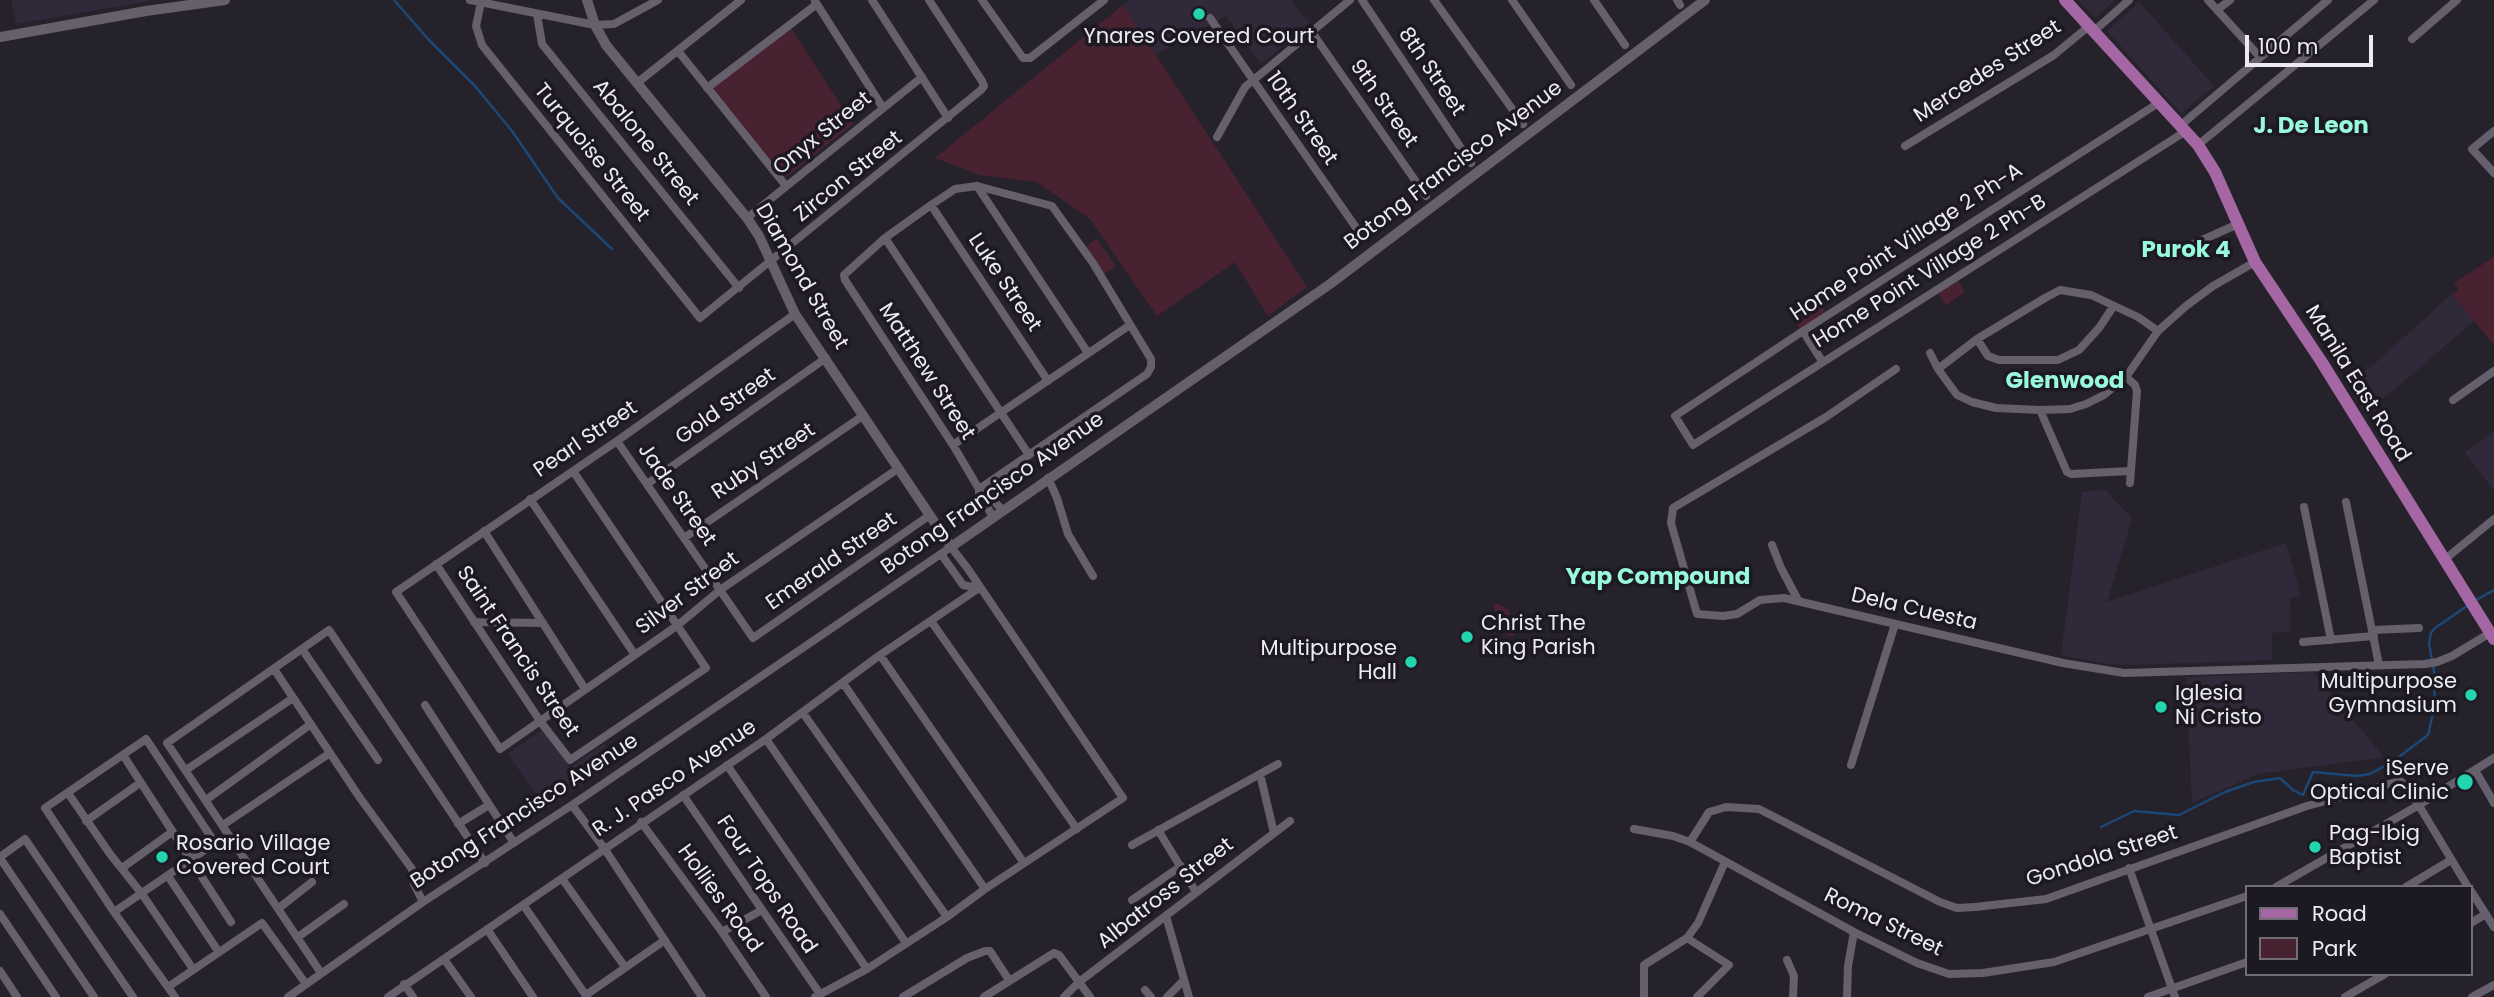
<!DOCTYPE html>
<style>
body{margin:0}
#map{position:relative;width:2494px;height:997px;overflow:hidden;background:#26222c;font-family:Poppins,sans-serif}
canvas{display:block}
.legend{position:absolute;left:2245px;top:885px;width:228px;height:91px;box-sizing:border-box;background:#1d1922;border:2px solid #706d75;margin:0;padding:9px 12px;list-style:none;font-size:21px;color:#edeaf1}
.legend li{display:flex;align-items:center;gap:14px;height:35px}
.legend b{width:35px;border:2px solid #706d75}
.scale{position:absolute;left:2245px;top:35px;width:128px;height:32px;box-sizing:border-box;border:4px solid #edeaf1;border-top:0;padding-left:9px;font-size:21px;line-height:24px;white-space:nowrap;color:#edeaf1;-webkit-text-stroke:5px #1d1922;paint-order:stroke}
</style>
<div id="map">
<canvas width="2494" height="997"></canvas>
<ul class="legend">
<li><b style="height:9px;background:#a567a3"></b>Road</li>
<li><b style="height:19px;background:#492232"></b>Park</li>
</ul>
<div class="scale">100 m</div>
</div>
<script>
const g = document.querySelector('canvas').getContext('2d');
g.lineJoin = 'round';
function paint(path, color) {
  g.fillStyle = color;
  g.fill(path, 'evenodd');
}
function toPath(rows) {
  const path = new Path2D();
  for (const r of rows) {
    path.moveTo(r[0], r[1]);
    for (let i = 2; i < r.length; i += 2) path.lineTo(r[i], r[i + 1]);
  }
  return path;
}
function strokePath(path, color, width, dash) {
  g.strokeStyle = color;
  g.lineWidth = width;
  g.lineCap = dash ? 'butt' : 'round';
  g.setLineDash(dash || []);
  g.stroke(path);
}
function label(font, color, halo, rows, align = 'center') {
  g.font = font + ' Poppins,sans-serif';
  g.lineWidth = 7;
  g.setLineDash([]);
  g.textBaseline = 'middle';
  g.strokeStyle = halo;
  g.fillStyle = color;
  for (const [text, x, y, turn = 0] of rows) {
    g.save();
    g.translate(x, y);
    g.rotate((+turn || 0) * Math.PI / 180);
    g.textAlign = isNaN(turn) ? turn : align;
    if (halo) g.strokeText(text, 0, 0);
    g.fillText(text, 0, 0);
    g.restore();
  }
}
paint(toPath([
 [11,0,155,0,16,24],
 [1129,0,1291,0,1310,24,1261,64,1226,16,1155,55,1123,5],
 [2078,0,2115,0,2095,18],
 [2139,2,2214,86,2181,113,2107,31],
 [2452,294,2474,321,2410,376,2381,400,2363,411,2345,382,2373,365],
 [2494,431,2494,491,2465,452],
 [2105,490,2132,518,2107,602,2286,543,2301,596,2290,598,2291,631,2272,633,2272,660,2133,665,2108,664,2061,655,2082,492],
 [2313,672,2384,757,2258,774,2192,803,2186,677],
 [543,729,570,767,604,744,616,762,546,809,508,754]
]), '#302939');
paint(toPath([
 [1123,5,1307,287,1268,316,1235,262,1157,316,1090,219,1037,182,979,175,935,158],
 [791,28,853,124,784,179,711,89],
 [1097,239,1116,266,1104,274,1085,247],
 [2494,257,2494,345,2452,294,2459,290,2454,283],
 [1958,281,1965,292,1946,305,1938,293],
 [1818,301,1826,313,1800,329,1793,317],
 [1496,603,1508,609,1515,625,1514,636,1507,636,1493,606]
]), '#492232');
strokePath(toPath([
 [394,0,428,39,475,86,512,131,558,198,612,249],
 [2476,600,2494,590],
 [2101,827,2134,811,2179,815,2225,792,2254,782,2280,778,2293,790,2303,795,2313,772,2357,776,2370,774,2392,762,2428,735,2434,709,2435,677,2429,643,2431,633,2435,628,2467,606]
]), '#1b4877', 2.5);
strokePath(toPath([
 [470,0,595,25,614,24,658,0],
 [872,0,948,118],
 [982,0,1023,58,1030,58,1104,0],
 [1362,0,1471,163],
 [1434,0,1523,124],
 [1512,0,1571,85],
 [1594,0,1625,45],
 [1677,0,1680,5],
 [2208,0,2260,57],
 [815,1,883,108],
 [481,2,476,26,482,45,700,318,981,90,984,86,982,81,929,0],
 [2217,10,2230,0],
 [537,14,542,44,739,288],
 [1210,18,1364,239],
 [1311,31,1426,196],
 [2094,31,2129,0],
 [2412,39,2457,0],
 [678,51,786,186],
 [637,83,741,0],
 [707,88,817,4],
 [2160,102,1803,331,1675,416,1693,445,2186,131],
 [2181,125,2328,0],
 [2494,131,2472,149,2494,173],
 [1217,137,1245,87,1350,0],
 [2198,145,2374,0],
 [1905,146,2054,55,2089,26],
 [977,186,1088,353],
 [931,205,1048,381],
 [747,218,922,77],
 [885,238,1029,455],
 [2171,254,2238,224],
 [795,314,617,441,396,592,500,749,678,625,720,590,899,468],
 [1803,331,1822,361],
 [1977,339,1988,356,1999,360,2058,360,2079,350,2099,328,2113,307],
 [1930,353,1938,369,1957,395,1972,402,1996,408,2040,410,2070,409,2086,404,2104,395,2126,377,2158,331,2186,306,2213,286,2255,262],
 [1896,369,1826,417,1673,508,1671,523,1697,614,1723,616,1737,614,1760,600,1784,598,2063,663,2124,673,2425,664,2437,662,2452,656,2490,633],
 [1938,369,1977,339,2045,298,2060,290,2091,295,2138,317,2158,331],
 [2126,377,2135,385,2137,391,2130,483],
 [2453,400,2494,371],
 [2040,410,2067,472,2071,474,2130,471],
 [617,441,753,638,930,515],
 [953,445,1130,325],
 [1048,478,1057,498,1068,534,1093,576],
 [647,484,826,358],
 [979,489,1147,374,1151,367,1151,359,1093,263,1052,206,977,186,955,189,931,205,885,238,844,275,845,280,953,445,979,489,979,493,993,517],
 [979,489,988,494,1002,510],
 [530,499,635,655],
 [2346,502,2379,665],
 [2304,507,2331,640],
 [484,531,585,689],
 [684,538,864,415],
 [1772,545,1781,568,1798,600],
 [941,554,963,585,979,588],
 [2444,560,2494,519],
 [436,564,540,721,570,760,706,668,573,471],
 [931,621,1077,829],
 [474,622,543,623],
 [2373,630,2419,628],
 [2303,642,2374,636],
 [302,649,378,760],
 [880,655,1024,863],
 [274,669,360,798,412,869,414,884,423,902],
 [843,683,985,889],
 [425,705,514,843],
 [803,713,947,917],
 [766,739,906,943],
 [123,755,231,922],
 [727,765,867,969],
 [1851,765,1895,624],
 [186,770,293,698],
 [2475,770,2494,803],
 [1260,774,1274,833],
 [68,793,110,854,142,894,193,969],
 [683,795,820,994],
 [206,800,311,724],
 [572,805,604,848,702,997],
 [86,821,140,783],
 [641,822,722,932,766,997],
 [458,824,489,805],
 [223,825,330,753],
 [1634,829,1673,836,1690,842,1854,932,1917,963,1949,974,1983,973,2054,962,2247,896],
 [1158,830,1196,892],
 [1690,842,1709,812,1726,807,1759,809,1940,902,1957,908,1975,907,2046,899,2307,806,2400,781,2409,789,2468,887],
 [1132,845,1278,764],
 [0,857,25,839,133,997],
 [0,858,94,997],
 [122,868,172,832],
 [2129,868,2175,997],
 [168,876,218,951],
 [563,880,625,967],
 [2276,887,2419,805,2494,758],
 [2406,887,2451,860],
 [2471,891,2494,927],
 [1132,900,1181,866],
 [524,906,587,997],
 [279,908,312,882],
 [114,912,215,843,146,739,45,808,114,912,175,997],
 [0,914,56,997],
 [1166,916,1189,997],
 [2471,923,2486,914],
 [487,929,533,997],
 [722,932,762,910],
 [298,937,344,904],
 [1687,938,1729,965,1697,997],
 [444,959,471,997],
 [1787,960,1794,976,1793,997],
 [0,971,17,997],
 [321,973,167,743,329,630,485,863],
 [404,984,413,997],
 [168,987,262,923,306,984],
 [1145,990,1151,997],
 [586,995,665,940],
 [288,997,423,902,572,805,951,547,968,569,1123,798,985,889,947,917,867,969,815,997],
 [388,997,766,739,880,655,979,588],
 [903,997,967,958,985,951,990,951,1009,980],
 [984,997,1054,953,1059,955,1090,997],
 [1064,997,1079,982,1290,821],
 [1167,997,1184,980],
 [1644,997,1644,965,1687,938,1698,923,1725,862],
 [1847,997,1848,966,1854,932],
 [2148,997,2247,962],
 [2345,997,2385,974],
 [2472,997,2494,985]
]), '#65606b', 8);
strokePath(toPath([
 [587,0,595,25,606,45,747,218,759,236,795,314,951,547,1330,284,1705,0]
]), '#65606b', 10);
strokePath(toPath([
 [0,37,146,11,225,0]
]), '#65606b', 10);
strokePath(toPath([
 [2065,0,2198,145,2215,172,2255,262,2321,361,2494,639]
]), '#a567a3', 12);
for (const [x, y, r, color] of [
 [1199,14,7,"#22d5af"],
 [1467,637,7,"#22d5af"],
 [1411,662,7,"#22d5af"],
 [2471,695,7,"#22d5af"],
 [2161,707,7,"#22d5af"],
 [2465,782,9,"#22d5af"],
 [2315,847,7,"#22d5af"],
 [162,857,7,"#22d5af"]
]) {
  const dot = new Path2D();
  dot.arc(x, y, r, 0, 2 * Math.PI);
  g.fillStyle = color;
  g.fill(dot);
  strokePath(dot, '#1d1922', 2.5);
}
label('21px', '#edeaf1', '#1d1922', [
 ["Ynares Covered Court",1199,38,"center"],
 ["Christ The",1481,625],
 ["King Parish",1481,649],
 ["Multipurpose",1397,650,"right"],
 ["Hall",1397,674,"right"],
 ["Multipurpose",2457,683,"right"],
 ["Gymnasium",2457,707,"right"],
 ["Iglesia",2175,695],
 ["Ni Cristo",2175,719],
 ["iServe",2449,770,"right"],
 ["Optical Clinic",2449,794,"right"],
 ["Pag-Ibig",2329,835],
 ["Baptist",2329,859],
 ["Rosario Village",176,845],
 ["Covered Court",176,869]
], 'left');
label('21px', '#edeaf1', '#1d1922', [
 ["8th Street",1431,72,56],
 ["Mercedes Street",1988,72,-33],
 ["9th Street",1383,104,55],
 ["10th Street",1301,119,55],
 ["Onyx Street",823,134,-39],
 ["Abalone Street",645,143,51],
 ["Turquoise Street",591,153,51],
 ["Botong Francisco Avenue",1454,166,-37],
 ["Zircon Street",849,177,-39],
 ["Home Point Village 2 Ph-A",1907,243,-33],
 ["Home Point Village 2 Ph-B",1930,272,-32],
 ["Diamond Street",801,277,60],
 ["Luke Street",1004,283,56],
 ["Matthew Street",926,372,57],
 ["Manila East Road",2357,384,58],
 ["Gold Street",726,407,-35],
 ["Pearl Street",586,440,-34],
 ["Ruby Street",764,462,-34],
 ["Botong Francisco Avenue",993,494,-35],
 ["Jade Street",676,495,55],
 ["Emerald Street",832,562,-35],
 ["Silver Street",688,594,-37],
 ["Dela Cuesta",1914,610,13],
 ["Saint Francis Street",517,652,56],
 ["R. J. Pasco Avenue",675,779,-34],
 ["Botong Francisco Avenue",525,812,-33],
 ["Gondola Street",2102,857,-18],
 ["Four Tops Road",766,885,56],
 ["Albatross Street",1166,894,-38],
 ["Hollies Road",719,899,54],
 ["Roma Street",1883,923,26]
]);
label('bold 23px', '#99f9dd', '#1d1922', [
 ["J. De Leon",2311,127],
 ["Purok 4",2186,251],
 ["Glenwood",2065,382],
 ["Yap Compound",1658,578]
]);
</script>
